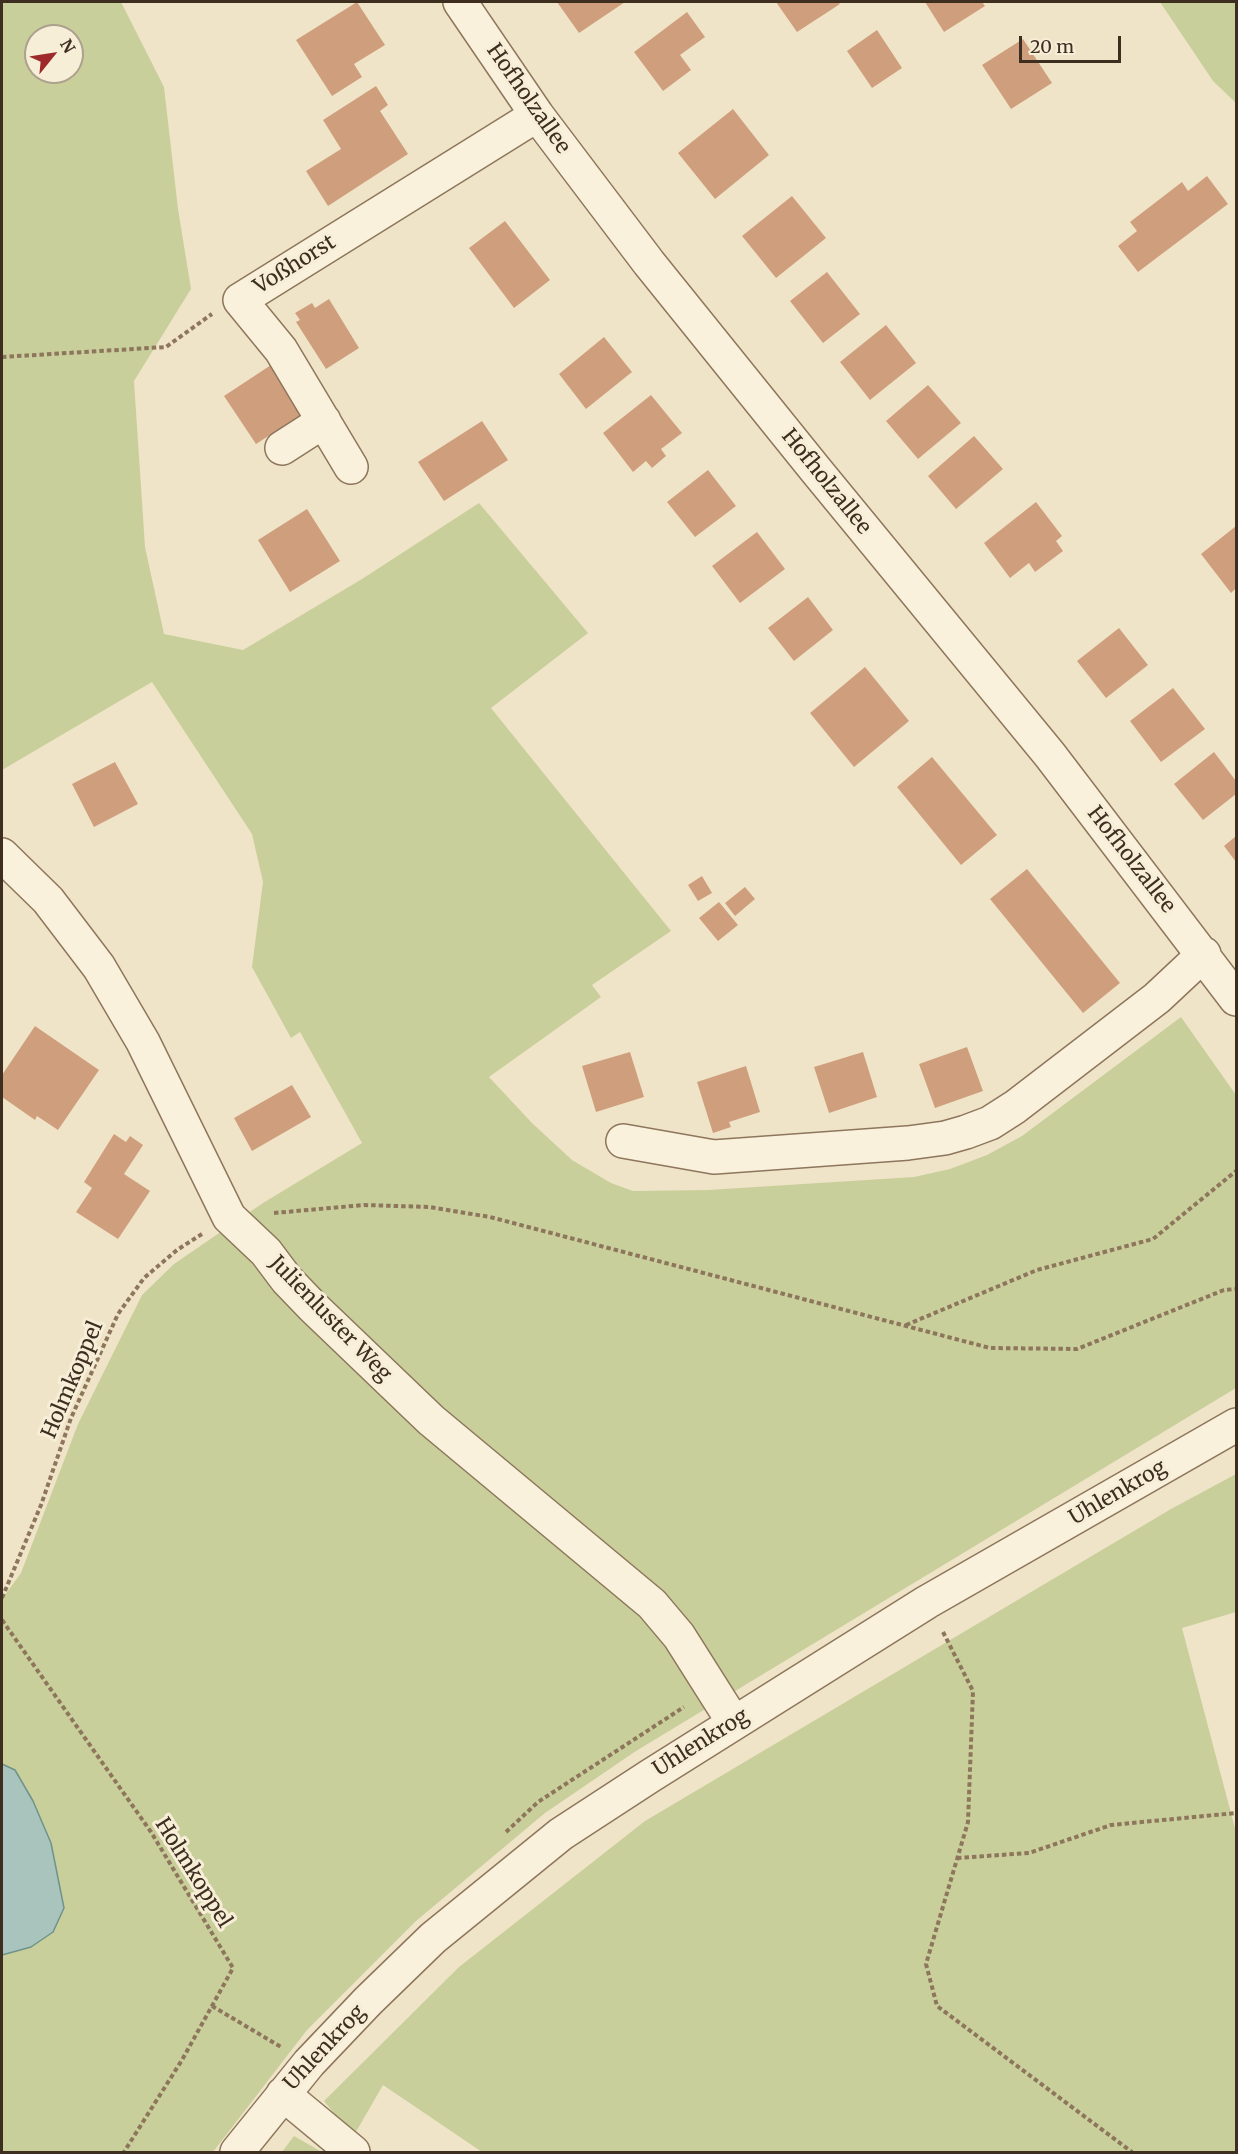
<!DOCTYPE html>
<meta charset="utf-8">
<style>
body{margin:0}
#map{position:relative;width:1238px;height:2154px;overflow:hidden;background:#f0e4c8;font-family:Merriweather,serif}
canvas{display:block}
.frame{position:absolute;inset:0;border:3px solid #3d2e20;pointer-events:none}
.north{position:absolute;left:24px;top:24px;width:60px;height:60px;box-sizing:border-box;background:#f7eed8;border:2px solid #ada18e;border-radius:50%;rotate:60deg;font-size:16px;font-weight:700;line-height:24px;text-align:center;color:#3d2e20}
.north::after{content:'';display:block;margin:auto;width:21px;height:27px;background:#9e2a2b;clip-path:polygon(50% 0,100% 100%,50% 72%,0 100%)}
.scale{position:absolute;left:1019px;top:36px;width:102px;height:27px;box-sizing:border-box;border:3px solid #3d2e20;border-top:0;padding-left:8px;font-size:18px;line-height:21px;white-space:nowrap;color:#3d2e20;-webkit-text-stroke:4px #f7eed8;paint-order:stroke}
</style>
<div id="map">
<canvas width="1238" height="2154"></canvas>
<div class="frame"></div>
<div class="north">N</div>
<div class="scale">20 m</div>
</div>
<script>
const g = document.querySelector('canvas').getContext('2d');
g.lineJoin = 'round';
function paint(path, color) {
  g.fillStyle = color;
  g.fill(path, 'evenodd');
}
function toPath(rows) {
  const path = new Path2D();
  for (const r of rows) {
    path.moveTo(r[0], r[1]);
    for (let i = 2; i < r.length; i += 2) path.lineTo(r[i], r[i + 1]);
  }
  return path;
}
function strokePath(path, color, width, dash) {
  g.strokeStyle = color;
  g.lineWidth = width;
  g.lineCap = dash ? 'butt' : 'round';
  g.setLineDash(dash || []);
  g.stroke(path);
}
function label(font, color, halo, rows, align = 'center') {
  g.font = font + ' Merriweather,serif';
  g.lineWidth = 6;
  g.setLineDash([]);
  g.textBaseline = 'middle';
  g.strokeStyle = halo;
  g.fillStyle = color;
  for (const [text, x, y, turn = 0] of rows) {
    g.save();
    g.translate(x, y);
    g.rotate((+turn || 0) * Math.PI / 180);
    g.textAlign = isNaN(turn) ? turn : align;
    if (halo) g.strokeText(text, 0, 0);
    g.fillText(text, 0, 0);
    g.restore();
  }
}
paint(toPath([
 [2,2,121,2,164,87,178,209,191,289,134,381,145,547,164,634,243,650,362,579,479,503,588,633,491,708,671,931,592,985,601,997,489,1077,532,1123,572,1160,611,1183,633,1191,708,1190,914,1177,950,1169,987,1155,1022,1136,1181,1017,1236,1095,1236,1388,636,1751,545,1813,416,1921,307,2030,213,2152,2,2152,2,1955,31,1947,15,1770,2,1764,2,1599,21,1573,78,1424,142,1295,174,1264,263,1203,362,1143,300,1032,291,1038,252,967,263,882,252,834,152,682,2,770],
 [36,36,72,36,72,72,36,72],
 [1160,2,1236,2,1236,103,1213,81],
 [1236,1474,1236,1612,1182,1628,1236,1832,1236,2152,482,2152,383,2085,353,2137,324,2101,459,1967,645,1821,1171,1509],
 [294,2136,322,2152,282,2152]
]), '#c9cf9b');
const water = toPath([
 [2,1764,15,1770,33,1801,51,1843,64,1908,53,1932,31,1947,2,1955,2,1764]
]);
paint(water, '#a9c4bc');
strokePath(water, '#6f938a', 1.5);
paint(toPath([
 [357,2,385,45,354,64,362,77,332,96,296,40],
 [557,2,625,2,579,33],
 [776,2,838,2,840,4,797,32],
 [925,2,982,2,985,6,944,32],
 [687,12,705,37,680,55,691,70,663,91,634,52],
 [877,30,902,68,872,88,847,51],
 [1023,39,1052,83,1011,109,982,65],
 [376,86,388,105,380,111,408,154,328,206,306,171,341,149,323,120],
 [733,109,769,155,715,199,678,153],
 [1207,176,1228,204,1138,272,1118,246,1137,231,1130,222,1182,182,1188,191],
 [792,196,826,238,776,278,742,236],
 [505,221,550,280,514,308,469,248],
 [827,272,860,314,823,343,790,301],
 [329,299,359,348,326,369,296,322,300,320,295,313,312,303,315,308],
 [886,325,916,363,870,400,840,362],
 [604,337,632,372,586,409,559,374],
 [274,363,306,412,256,444,224,396],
 [928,385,961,423,918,459,886,421],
 [651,395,682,433,661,449,666,456,652,468,646,461,633,472,603,433],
 [482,421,508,460,444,501,418,462],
 [974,436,1003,469,956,509,928,476],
 [708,470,736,506,695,537,667,502],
 [1036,502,1062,536,1056,541,1063,551,1035,572,1029,563,1010,578,984,543],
 [307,509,340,561,290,592,258,540],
 [1236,526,1236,588,1231,593,1201,554],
 [757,532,785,569,740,603,712,566],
 [808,597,833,630,794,661,768,628],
 [1119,628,1148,665,1106,698,1077,661],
 [865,667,909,721,854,767,810,713],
 [1173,688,1205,729,1161,762,1130,721],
 [1214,752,1236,781,1236,794,1203,820,1174,784],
 [932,757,997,835,961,865,897,787],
 [115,762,138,804,94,827,72,784],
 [1236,836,1236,862,1224,846],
 [1027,869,1120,983,1083,1013,990,899],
 [702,876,712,893,698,901,688,885],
 [745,887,755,899,735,916,725,903],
 [719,902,738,925,718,941,699,918],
 [35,1026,99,1070,58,1130,37,1116,35,1120,2,1097,2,1075],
 [967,1047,983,1091,935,1108,919,1064],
 [630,1052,644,1097,596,1112,582,1066],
 [863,1052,877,1097,829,1113,814,1067],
 [746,1066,760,1112,729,1122,731,1127,713,1133,697,1082],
 [292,1085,311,1117,252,1151,234,1118],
 [114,1134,126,1142,130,1136,143,1145,124,1174,150,1191,118,1239,76,1212,92,1188,84,1182]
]), '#cf9f7d');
const minor = toPath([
 [460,2,537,115,649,263,815,469,1050,755,1236,999],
 [282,448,324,421],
 [351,467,281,350,240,300,537,115],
 [2,855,48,900,99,967,143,1042,229,1217,266,1252,287,1280,313,1307,431,1420,652,1604,679,1636,734,1723],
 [623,1141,714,1157,908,1143,945,1138,966,1132,990,1123,1015,1107,1157,998,1204,954],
 [283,2094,353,2152],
 [237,2152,309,2063,368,2001,433,1938,561,1834,650,1776,927,1602,1236,1425]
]);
strokePath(minor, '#8d765c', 36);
strokePath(toPath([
 [2,357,166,347,212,314],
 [274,1213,364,1205,429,1207,490,1217,990,1348,1077,1349,1224,1290,1236,1289],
 [906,1325,1037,1270,1153,1239,1236,1171],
 [2,1598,41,1505,71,1418,118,1314,144,1278,177,1250,202,1234],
 [2,1620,151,1832,233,1968,182,2060,124,2152],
 [943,1632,973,1691,968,1822,926,1964,937,2006,1132,2152],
 [506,1832,538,1802,684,1707],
 [957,1858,1029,1853,1111,1825,1236,1813],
 [212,2006,281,2047]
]), '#8d765c', 4, [4.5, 3]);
strokePath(minor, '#faf1dc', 33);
label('21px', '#3d2e20', '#f7eed8', [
 ["Hofholzallee",528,99,55],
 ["Voßhorst",295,265,-32],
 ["Hofholzallee",826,482,51],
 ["Hofholzallee",1131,860,52],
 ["Julienluster Weg",330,1319,46],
 ["Holmkoppel",73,1380,-67],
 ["Uhlenkrog",1118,1493,-30],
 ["Uhlenkrog",701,1743,-32],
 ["Holmkoppel",193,1873,58],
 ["Uhlenkrog",325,2048,-47]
]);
</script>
